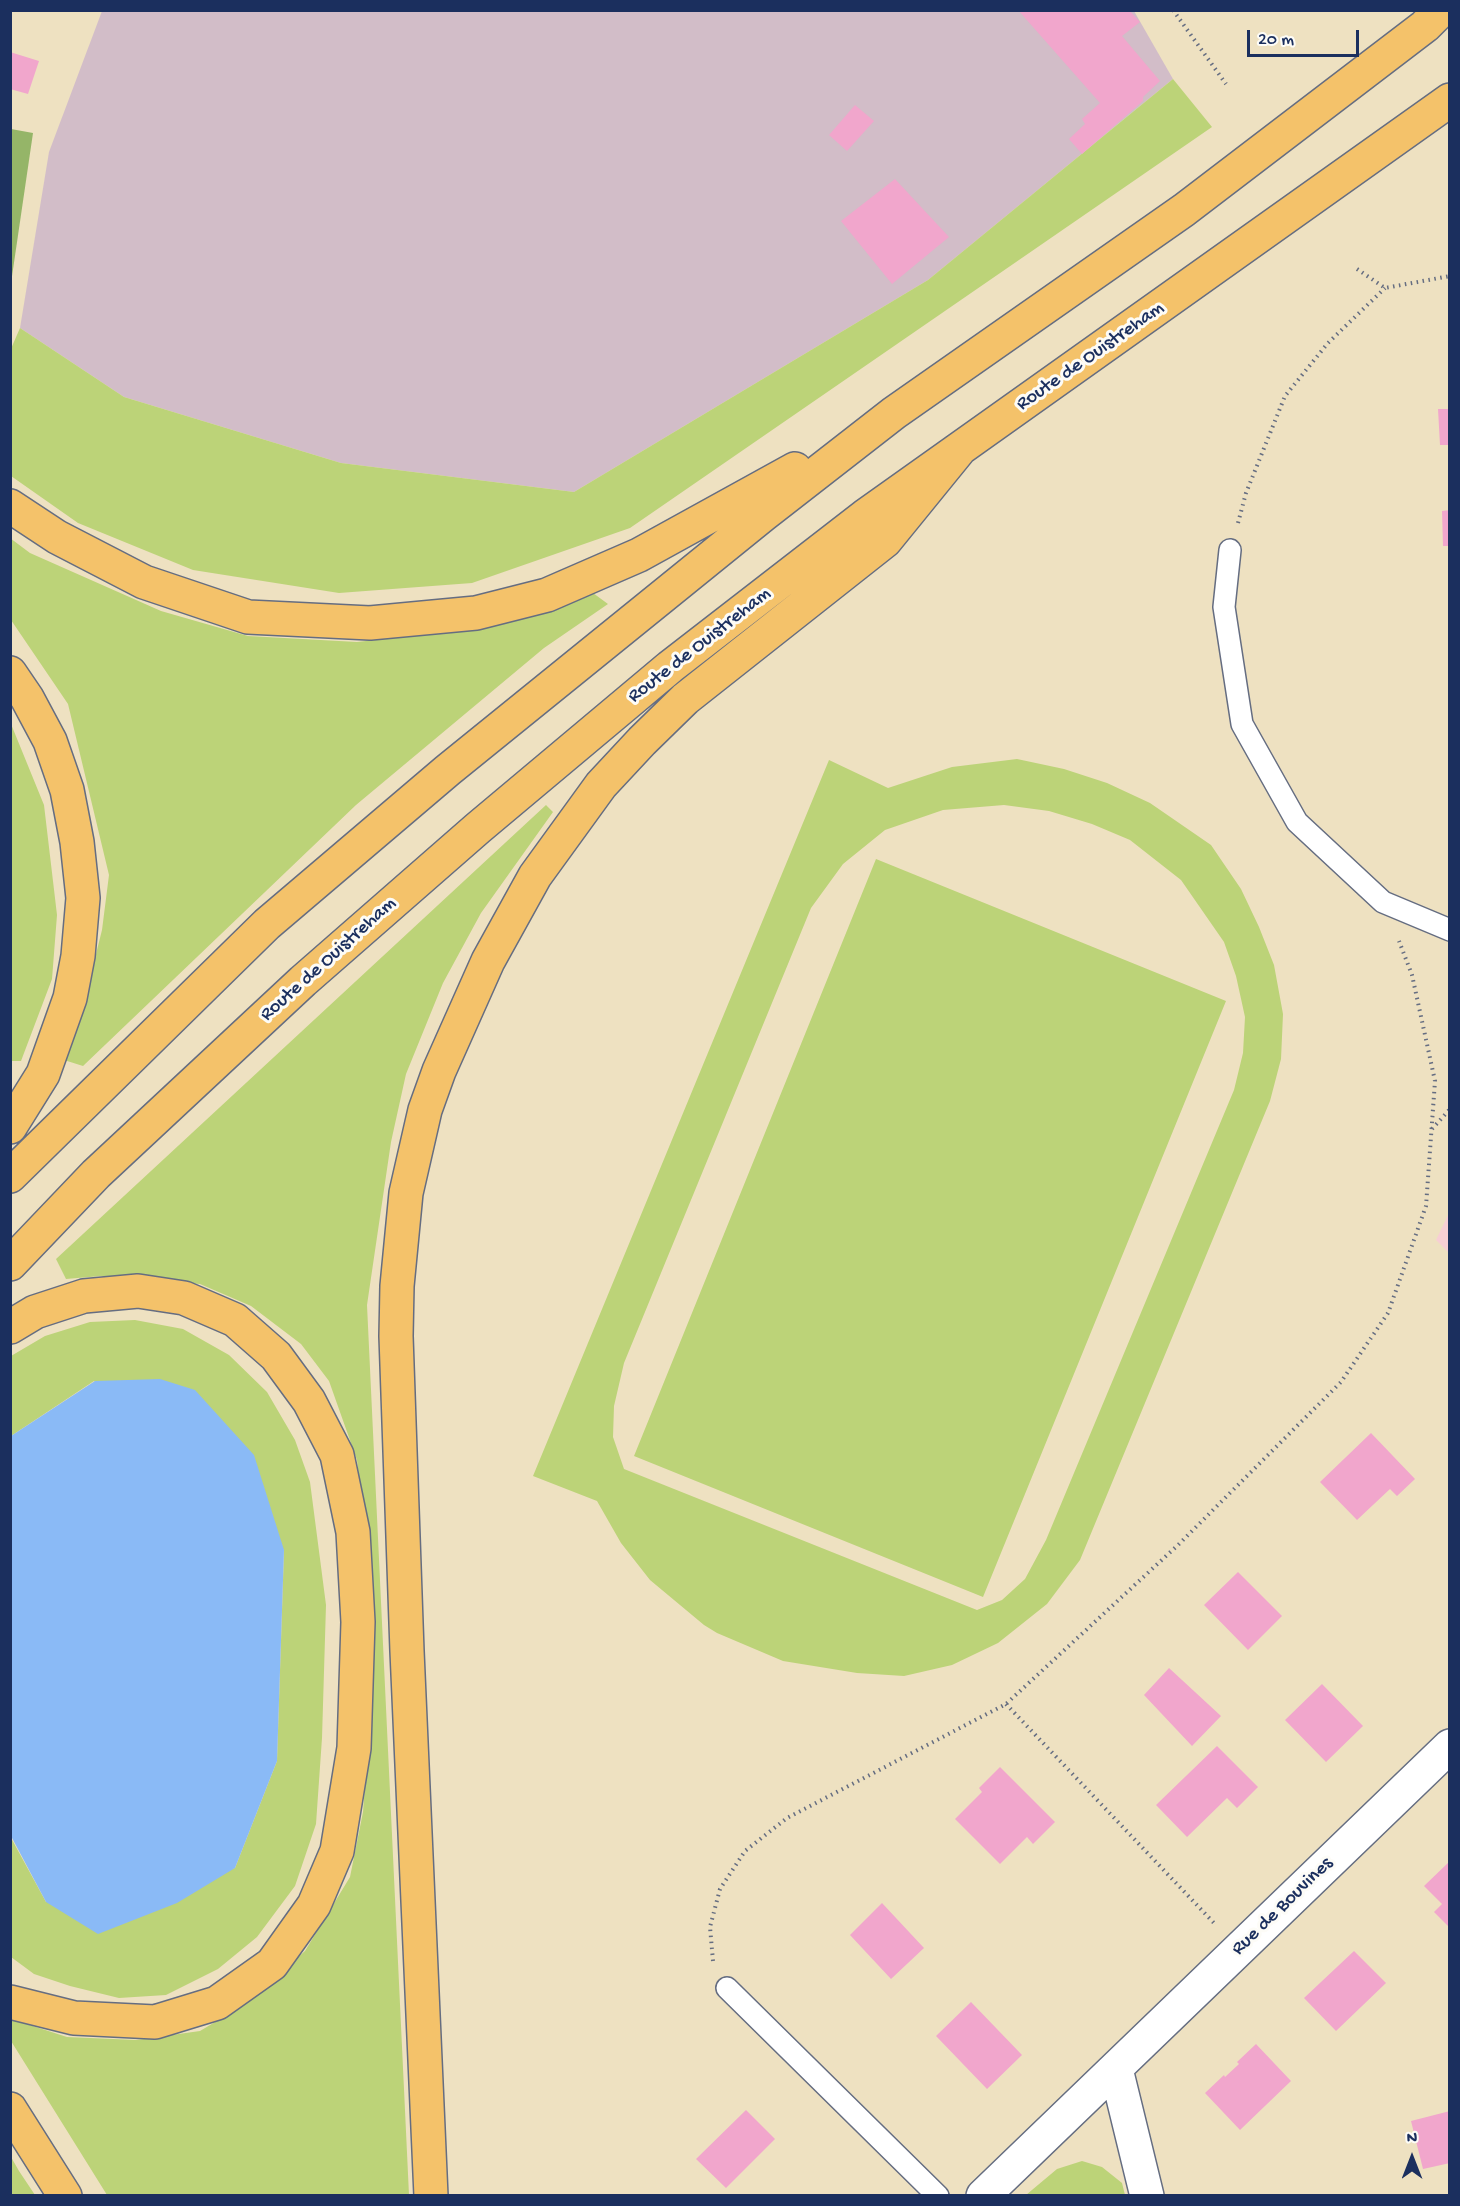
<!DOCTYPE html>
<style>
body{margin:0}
#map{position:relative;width:1460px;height:2206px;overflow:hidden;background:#eee1c1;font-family:"Gochi Hand",sans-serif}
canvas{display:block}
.frame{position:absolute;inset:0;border:12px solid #1b2f5e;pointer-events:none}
.north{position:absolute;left:1382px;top:2128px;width:60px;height:60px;-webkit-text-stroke:4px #fdfcf7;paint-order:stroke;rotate:0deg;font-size:16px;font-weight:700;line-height:24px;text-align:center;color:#1b2f5e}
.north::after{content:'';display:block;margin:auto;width:21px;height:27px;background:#1b2f5e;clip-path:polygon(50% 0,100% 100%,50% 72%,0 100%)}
.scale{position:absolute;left:1247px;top:30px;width:112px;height:27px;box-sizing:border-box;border:3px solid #1b2f5e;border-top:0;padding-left:8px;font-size:18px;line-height:21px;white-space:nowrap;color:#1b2f5e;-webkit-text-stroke:4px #fdfcf7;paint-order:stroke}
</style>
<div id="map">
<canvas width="1460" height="2206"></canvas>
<div class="frame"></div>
<div class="north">N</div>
<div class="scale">20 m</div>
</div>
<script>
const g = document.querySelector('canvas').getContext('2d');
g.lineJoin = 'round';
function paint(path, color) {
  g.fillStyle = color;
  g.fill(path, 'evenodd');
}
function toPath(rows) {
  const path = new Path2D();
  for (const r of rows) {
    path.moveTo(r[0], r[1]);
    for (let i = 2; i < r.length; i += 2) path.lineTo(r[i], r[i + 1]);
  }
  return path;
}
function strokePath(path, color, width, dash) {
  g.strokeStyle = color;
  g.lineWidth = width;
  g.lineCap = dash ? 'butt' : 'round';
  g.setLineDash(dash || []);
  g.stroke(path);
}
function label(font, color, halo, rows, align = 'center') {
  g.font = font + ' "Gochi Hand",sans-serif';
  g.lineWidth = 6;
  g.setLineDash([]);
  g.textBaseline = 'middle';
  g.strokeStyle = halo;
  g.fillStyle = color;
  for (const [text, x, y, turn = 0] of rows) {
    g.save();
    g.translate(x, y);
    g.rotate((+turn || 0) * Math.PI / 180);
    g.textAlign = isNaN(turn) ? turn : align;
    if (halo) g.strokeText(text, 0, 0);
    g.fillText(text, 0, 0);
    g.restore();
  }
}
paint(toPath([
 [1449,1213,1449,1253,1436,1240]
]), '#f7cfd4');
paint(toPath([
 [102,11,1134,11,1173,79,928,280,574,492,341,463,124,397,20,328,49,152]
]), '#d2bdc8');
paint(toPath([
 [1173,79,1212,127,630,528,472,583,339,593,193,570,78,523,11,476,10,351,20,328,124,397,341,463,574,492,928,280],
 [10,538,30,553,161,611,248,636,357,642,481,628,593,593,608,604,544,648,356,805,83,1066,64,1060,85,998,102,930,109,875,68,704,11,620],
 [11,724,44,805,57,915,52,979,21,1061,11,1061],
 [1017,759,1064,769,1107,783,1150,803,1211,845,1241,889,1259,927,1274,965,1283,1014,1281,1059,1270,1101,1080,1560,1047,1604,998,1643,952,1665,904,1676,857,1673,783,1661,717,1633,704,1625,650,1580,621,1543,597,1501,533,1476,829,760,888,788,952,767],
 [1004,805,1049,811,1092,824,1130,840,1181,880,1224,942,1236,976,1245,1017,1243,1053,1234,1090,1046,1540,1025,1579,1002,1600,977,1610,624,1469,613,1437,614,1406,624,1363,811,908,843,864,885,830,943,810],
 [546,805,553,812,481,913,443,983,406,1074,391,1142,367,1305,409,2195,107,2195,11,2041,11,2019,67,2037,136,2040,200,2031,247,2003,305,1951,350,1877,363,1812,373,1678,367,1545,357,1460,329,1381,301,1344,251,1306,200,1284,101,1276,66,1279,56,1259],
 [876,859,1226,1001,983,1597,634,1456],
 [135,1320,183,1329,229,1355,267,1392,295,1440,310,1482,326,1605,322,1738,316,1824,295,1886,257,1937,218,1969,166,1995,119,1998,70,1986,34,1974,11,1957,10,1836,46,1902,235,1868,277,1761,284,1550,94,1381,11,1436,11,1356,45,1336,90,1322],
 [11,2157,19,2171,35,2195,11,2195],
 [1082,2161,1102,2167,1122,2183,1125,2195,1026,2195,1057,2169]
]), '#bcd378');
paint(toPath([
 [11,129,33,133,11,283,10,129]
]), '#95b568');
paint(toPath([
 [160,1379,195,1390,254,1455,284,1550,277,1761,235,1868,177,1903,98,1934,46,1902,11,1836,11,1436,95,1381]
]), '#8abaf6');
paint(toPath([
 [1018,10,1129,10,1140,22,1122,36,1160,81,1143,97,1143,101,1082,154,1069,139,1085,124,1082,119,1100,103],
 [10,52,39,61,28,94,10,89],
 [855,105,874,121,847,151,829,135],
 [895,179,949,237,892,284,841,221],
 [1438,409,1450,409,1450,445,1440,445],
 [1450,510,1450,546,1443,546,1442,511],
 [1371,1433,1415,1479,1397,1496,1390,1489,1357,1520,1320,1482],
 [1238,1572,1282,1616,1248,1650,1204,1605],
 [1169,1668,1221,1716,1192,1746,1144,1695],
 [1322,1684,1363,1726,1326,1762,1285,1720],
 [1217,1746,1258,1787,1237,1808,1227,1798,1187,1837,1156,1805],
 [1000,1767,1055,1822,1033,1844,1027,1837,1000,1864,955,1819,982,1792,979,1788],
 [1450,1861,1450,1928,1434,1912,1442,1904,1424,1886],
 [882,1903,924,1948,891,1979,850,1935],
 [1354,1951,1386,1983,1336,2031,1304,1998],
 [971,2002,1022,2055,987,2089,936,2036],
 [1256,2044,1291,2081,1240,2130,1205,2093,1224,2075,1225,2077,1239,2064,1237,2062],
 [746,2110,775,2139,726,2188,696,2159],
 [1450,2111,1450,2163,1423,2169,1411,2121]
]), '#f1a6cc');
const service = toPath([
 [1230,550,1224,607,1242,724,1297,822,1383,902,1450,930],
 [727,1988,938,2196]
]);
const minor = toPath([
 [1116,2069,1147,2196],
 [983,2196,1450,1746]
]);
const trunk = toPath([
 [10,506,57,537,144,582,248,617,370,623,476,613,547,595,639,555,795,469],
 [10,673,27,698,50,741,67,790,77,842,83,898,78,956,70,998,43,1074,10,1127],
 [10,1176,267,924,448,770,763,515,894,413,1184,210,1425,26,1441,10],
 [10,1264,96,1174,303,981,478,828,670,667,865,516,1450,100],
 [10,1327,35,1312,84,1296,138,1291,184,1298,235,1320,276,1356,309,1401,337,1455,353,1532,358,1622,354,1748,337,1851,314,1905,272,1964,217,2003,155,2022,74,2018,10,2002],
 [10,2109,65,2196],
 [431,2196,407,1651,396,1336,397,1286,406,1193,425,1110,439,1071,488,961,535,876,601,785,642,741,685,699,885,541,959,450]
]);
strokePath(service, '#656d81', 24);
strokePath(minor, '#656d81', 36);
strokePath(trunk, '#656d81', 36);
strokePath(toPath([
 [1173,10,1226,84],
 [1357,269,1385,288,1450,276],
 [1238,523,1246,493,1285,396,1328,343,1385,288],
 [1432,1129,1450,1109],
 [1006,1704,1214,1923],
 [713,1961,710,1927,720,1889,745,1851,787,1818,1006,1704,1178,1545,1341,1382,1388,1313,1426,1206,1435,1081,1412,975,1399,941]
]), '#656d81', 4, [1.5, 4.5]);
strokePath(service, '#fff', 21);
strokePath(minor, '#fff', 33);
strokePath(trunk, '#f4c26a', 33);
label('20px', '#1b2f5e', '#fdfcf7', [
 ["Route de Ouistreham",1091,357,-35],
 ["Route de Ouistreham",700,646,-38],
 ["Route de Ouistreham",329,960,-42],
 ["Rue de Bouvines",1283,1907,-44]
]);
</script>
